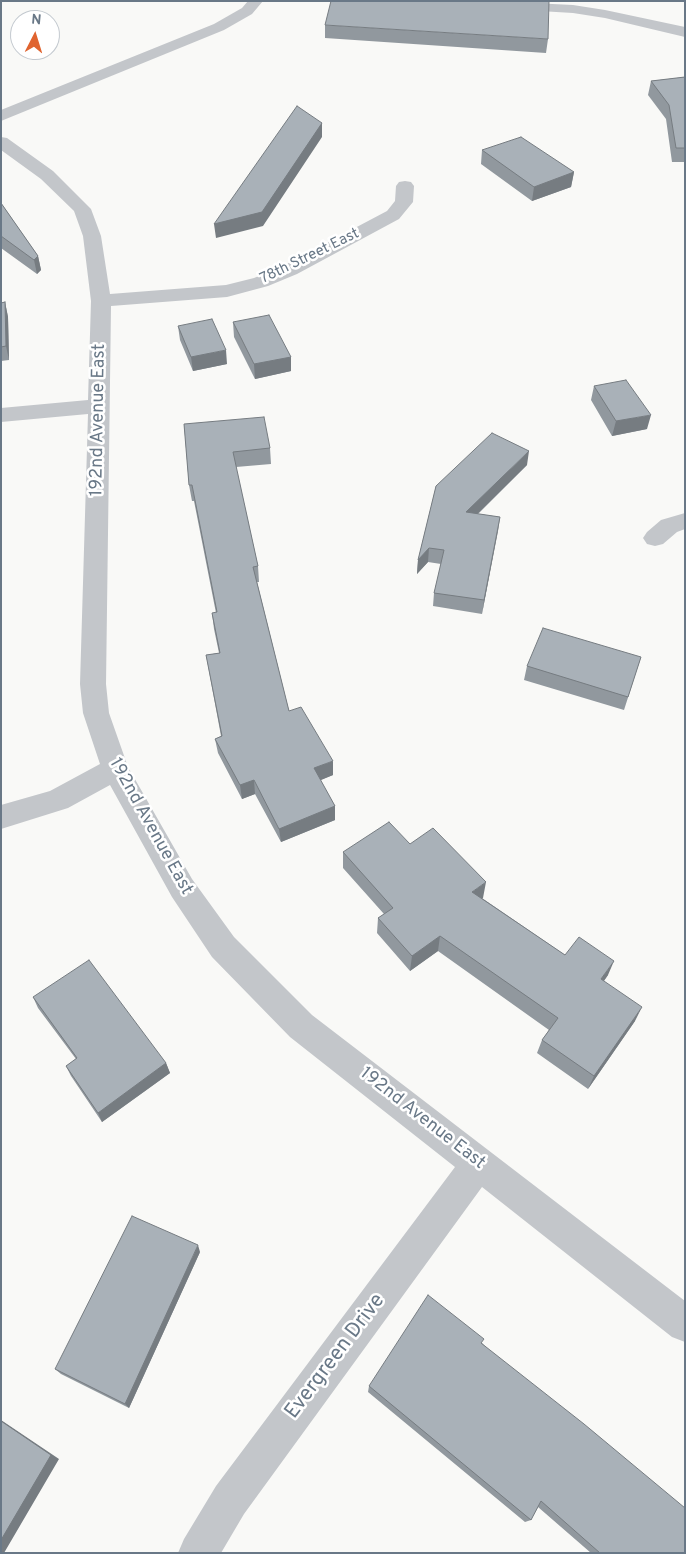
<!DOCTYPE html>
<style>
body{margin:0}
#map{position:relative;width:686px;height:1554px;overflow:hidden;background:#f9f9f7;font-family:Overpass,sans-serif}
canvas{display:block}
.frame{position:absolute;inset:0;border:2px solid #697887;pointer-events:none}
.north{position:absolute;left:10px;top:10px;width:50px;height:50px;box-sizing:border-box;background:#fff;border:1px solid #c3c9cf;border-radius:50%;rotate:5deg;font-size:14px;font-weight:700;line-height:20px;text-align:center;color:#697887}
.north::after{content:'';display:block;margin:auto;width:18px;height:22px;background:#e06430;clip-path:polygon(50% 0,100% 100%,50% 72%,0 100%)}
</style>
<div id="map">
<canvas width="686" height="1554"></canvas>
<div class="frame"></div>
<div class="north">N</div>
</div>
<script>
const g = document.querySelector('canvas').getContext('2d');
g.lineJoin = 'round';
function toPath(rows) {
  const path = new Path2D();
  for (const r of rows) {
    path.moveTo(r[0], r[1]);
    for (let i = 2; i < r.length; i += 2) path.lineTo(r[i], r[i + 1]);
  }
  return path;
}
function paint(path, color) {
  g.fillStyle = color;
  g.fill(path, 'evenodd');
}
function strokePath(path, color, width, dash) {
  g.strokeStyle = color;
  g.lineWidth = width;
  g.lineCap = dash ? 'butt' : 'round';
  g.setLineDash(dash || []);
  g.stroke(path);
}
function label(font, color, halo, rows, align = 'center') {
  g.font = font + ' Overpass,sans-serif';
  g.lineWidth = 5;
  g.setLineDash([]);
  g.textBaseline = 'middle';
  g.strokeStyle = halo;
  g.fillStyle = color;
  for (const [text, x, y, turn = 0] of rows) {
    g.save();
    g.translate(x, y);
    g.rotate((+turn || 0) * Math.PI / 180);
    g.textAlign = isNaN(turn) ? turn : align;
    if (halo) g.strokeText(text, 0, 0);
    g.fillText(text, 0, 0);
    g.restore();
  }
}
paint(toPath([
 [248,1,263,1,252,14,224,30,1,121,1,110,214,24,242,8,248,1],
 [511,2,573,5,605,10,685,27,685,37,605,18,573,13,506,9,504,6,506,3,511,2],
 [1,137,7,138,53,171,91,209,101,236,110,294,226,285,254,278,283,266,387,211,395,201,396,186,399,182,405,181,411,182,414,186,413,202,399,219,297,274,268,286,227,297,111,306,106,684,109,713,128,767,192,879,234,937,312,1015,685,1301,685,1342,672,1337,482,1187,244,1514,221,1553,178,1553,184,1539,216,1486,455,1167,290,1037,212,957,172,897,110,785,68,808,1,829,1,805,50,791,100,764,83,713,80,684,88,414,1,422,1,408,88,400,91,301,83,236,74,211,41,179,1,150,1,137],
 [685,513,685,529,677,532,663,544,655,546,647,544,643,538,647,532,661,520,685,513]
]), '#c3c6ca');
paint(toPath([
 [325,25,548,39,546,53,325,38],
 [685,77,685,162,672,162,666,119,648,95,651,81],
 [482,150,574,172,571,187,532,201,481,164],
 [1,203,38,256,41,270,37,274,1,248],
 [5,302,8,317,9,360,1,361,1,303],
 [233,322,291,357,291,371,255,379,234,337],
 [178,326,227,364,193,371,180,340],
 [594,386,647,429,612,436,591,400],
 [184,424,270,448,271,464,236,467,258,566,259,582,257,582,289,711,333,775,320,780,335,806,335,820,281,842,255,794,242,799,218,753,215,739,221,736,206,655,219,653,214,629,212,613,216,613,194,501,192,501,189,485],
 [527,465,478,514,500,517,482,614,433,606,434,593,441,564,428,562,417,574,418,560,436,486],
 [641,657,624,710,524,680,527,666],
 [410,844,483,898,482,898,565,955,608,975,604,981,635,1021,588,1089,537,1053,542,1040,549,1030,438,951,410,971,377,933,378,918,384,914,343,868,343,852],
 [33,997,166,1063,170,1073,102,1122,71,1076,66,1066,76,1059,38,1008],
 [200,1252,129,1408,61,1374,55,1369],
 [482,1343,685,1553,591,1553,538,1507,531,1520,525,1522,368,1392,369,1386]
]), '#91989e');
paint(toPath([
 [322,123,322,137,263,226,216,238,214,224],
 [574,172,571,187,532,201,534,187],
 [38,256,41,270,37,274,34,260],
 [5,302,8,317,9,360,6,346],
 [226,350,227,364,193,371,191,357],
 [291,357,291,371,255,379,254,364],
 [651,415,647,429,612,436,616,421],
 [529,451,527,465,465,526,466,512],
 [500,517,498,531,482,614,484,600],
 [429,548,428,562,417,574,418,560],
 [333,761,333,775,314,783,314,768],
 [254,780,255,794,242,799,240,785],
 [335,806,335,820,281,842,279,829],
 [486,882,483,898,469,907,472,892],
 [440,936,438,951,410,971,412,956],
 [614,961,608,975,595,993,601,979],
 [642,1007,635,1021,588,1089,594,1076],
 [166,1063,170,1073,102,1122,98,1113],
 [198,1245,200,1252,129,1408,125,1404],
 [1,1420,59,1459,4,1553,1,1553]
]), '#767c81');
const building = toPath([
 [331,1,549,1,548,39,325,25,331,1],
 [685,77,685,148,676,148,669,105,651,81,685,77],
 [297,106,322,123,262,212,214,224,297,106],
 [521,137,574,172,534,187,482,150,521,137],
 [1,203,38,256,34,260,1,236,1,203],
 [5,302,6,346,1,347,1,303,5,302],
 [269,315,291,357,254,364,233,322,269,315],
 [212,319,226,350,191,357,178,326,212,319],
 [626,380,651,415,616,421,594,386,626,380],
 [264,417,270,448,233,452,258,566,253,567,289,711,301,707,333,761,314,768,335,806,279,829,254,780,240,785,215,739,222,736,206,655,220,653,212,613,217,612,192,485,189,485,184,424,264,417],
 [492,433,529,451,466,512,500,517,484,600,434,593,444,550,429,548,418,560,436,486,492,433],
 [543,628,641,657,628,697,527,666,543,628],
 [389,822,410,844,433,828,486,882,472,892,565,955,579,937,614,961,601,979,642,1007,594,1076,542,1040,558,1018,440,936,412,956,378,918,393,908,343,852,389,822],
 [89,960,166,1063,98,1113,66,1066,77,1058,33,997,89,960],
 [132,1216,198,1245,125,1404,55,1369,132,1216],
 [428,1295,484,1339,481,1343,584,1424,685,1508,685,1553,600,1553,541,1501,531,1520,369,1386,428,1295],
 [1,1421,51,1455,1,1540,1,1421]
]);
paint(building, '#a9b1b8');
strokePath(building, '#767c81', 1);
label('15px', '#697887', '#fff', [
 ["78th Street East",310,257,-26]
]);
label('18px', '#697887', '#fff', [
 ["192nd Avenue East",99,420,-89],
 ["192nd Avenue East",150,827,61],
 ["192nd Avenue East",422,1119,38]
]);
label('21px', '#697887', '#fff', [
 ["Evergreen Drive",336,1357,-53]
]);
</script>
